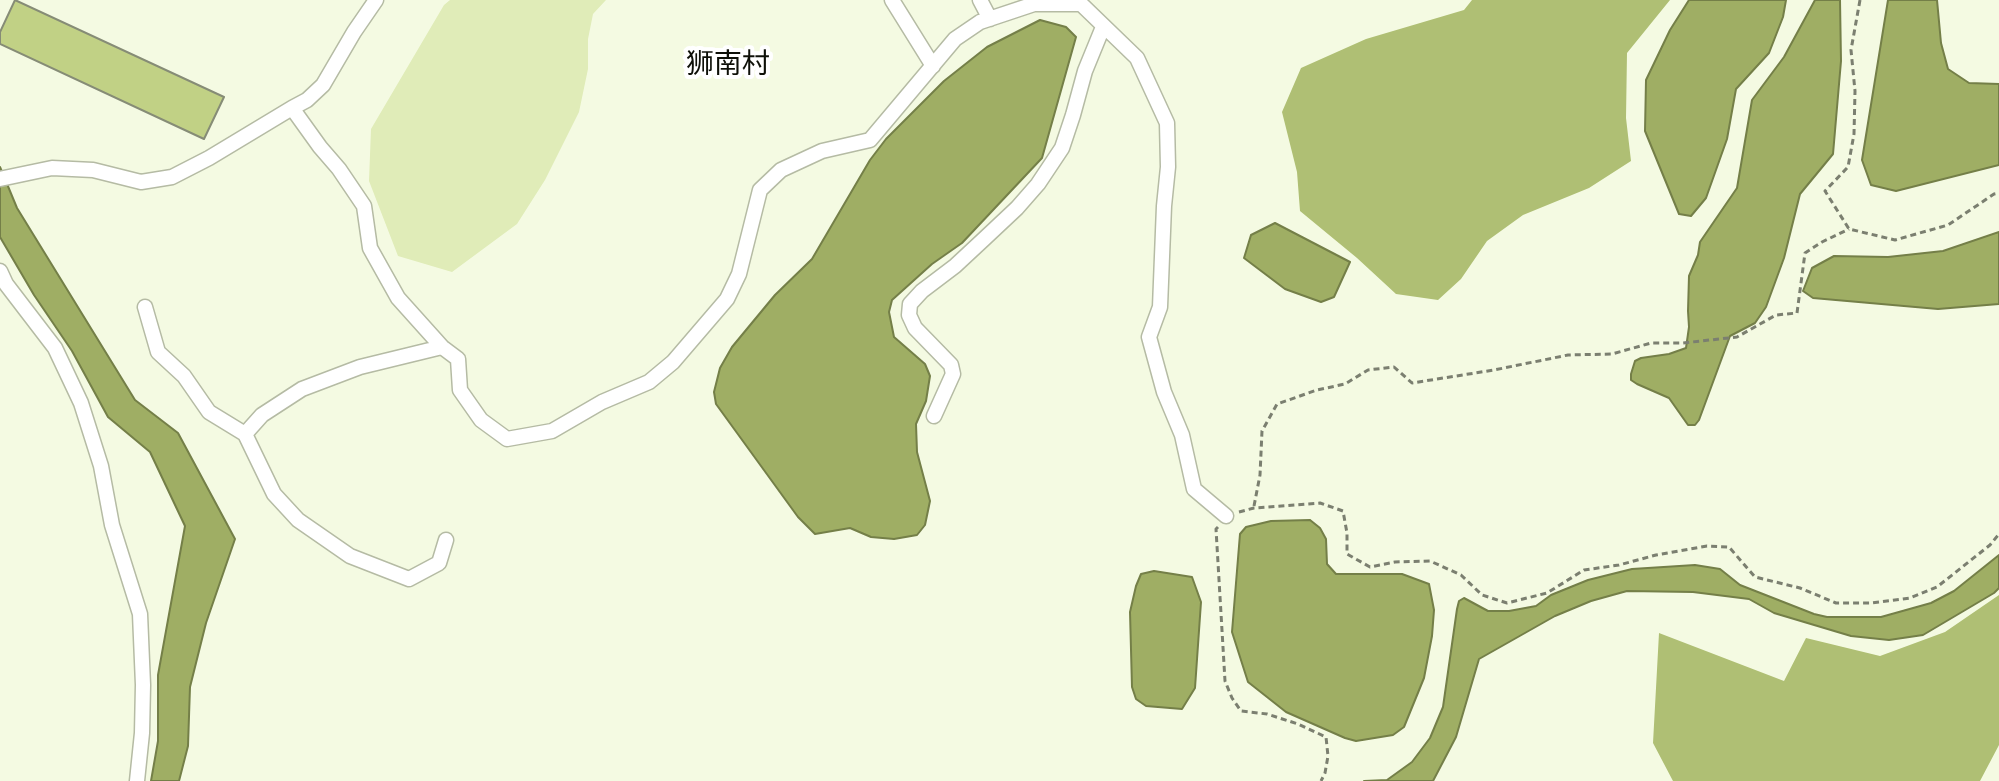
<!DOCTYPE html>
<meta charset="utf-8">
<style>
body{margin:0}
canvas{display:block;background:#f4fae2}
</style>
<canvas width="1999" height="781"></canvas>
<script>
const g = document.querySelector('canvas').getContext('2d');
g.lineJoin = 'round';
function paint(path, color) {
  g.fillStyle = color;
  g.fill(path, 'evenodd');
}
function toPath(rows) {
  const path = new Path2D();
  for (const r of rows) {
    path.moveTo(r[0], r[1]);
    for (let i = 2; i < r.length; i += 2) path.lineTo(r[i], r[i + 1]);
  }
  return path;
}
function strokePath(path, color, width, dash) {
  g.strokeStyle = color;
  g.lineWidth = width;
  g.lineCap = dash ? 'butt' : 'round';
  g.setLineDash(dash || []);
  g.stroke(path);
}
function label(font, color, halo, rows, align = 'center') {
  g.font = font + ' "Open Sans","Noto Sans SC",sans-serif';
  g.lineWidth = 8;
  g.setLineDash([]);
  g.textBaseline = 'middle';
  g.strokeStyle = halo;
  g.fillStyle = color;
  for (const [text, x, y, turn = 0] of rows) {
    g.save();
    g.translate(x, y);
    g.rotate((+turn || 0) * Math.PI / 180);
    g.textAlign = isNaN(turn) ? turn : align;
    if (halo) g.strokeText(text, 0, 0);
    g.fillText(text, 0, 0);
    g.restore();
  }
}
paint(toPath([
 [450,0,606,0,593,14,588,39,588,69,579,112,545,180,517,224,452,272,398,256,369,181,371,129,444,5]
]), '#e0ecb8');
paint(toPath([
 [1472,0,1670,0,1627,53,1626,118,1631,161,1589,188,1523,215,1487,241,1461,279,1438,300,1396,294,1357,258,1300,211,1297,172,1282,112,1301,68,1366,39,1464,10],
 [1999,595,1999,745,1980,781,1673,781,1653,743,1659,633,1784,681,1806,638,1880,656,1945,632]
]), '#afbf74');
const water = toPath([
 [1689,0,1786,0,1783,17,1769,53,1736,89,1727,139,1706,198,1691,216,1679,214,1645,131,1646,80,1670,30,1689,0],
 [1815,0,1840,0,1841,61,1833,154,1800,194,1784,258,1766,307,1755,323,1730,336,1699,420,1695,425,1688,425,1669,398,1637,384,1631,380,1631,374,1635,361,1641,358,1669,354,1686,348,1689,327,1688,311,1689,276,1698,255,1700,242,1737,188,1752,100,1784,57,1815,0],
 [1888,0,1937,0,1941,43,1948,69,1969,83,1999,84,1999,165,1896,191,1871,185,1862,160,1888,0],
 [1040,20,1066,27,1076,37,1042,158,962,243,932,264,892,300,889,312,894,337,925,364,930,376,926,401,916,424,917,452,930,501,925,525,917,535,894,539,871,537,850,528,815,534,798,517,716,404,714,392,720,368,732,347,775,295,812,259,870,160,886,139,944,81,987,47,1040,20],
 [0,167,17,208,135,400,178,433,235,539,206,623,190,687,188,746,179,781,151,781,158,741,158,675,185,526,150,452,108,417,72,351,34,295,0,237,0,167],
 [1275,223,1350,262,1334,297,1321,302,1285,289,1244,258,1251,235,1275,223],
 [1999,232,1999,304,1938,309,1813,298,1803,291,1812,268,1834,256,1888,257,1943,251,1999,232],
 [1310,520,1320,528,1326,539,1327,564,1336,574,1402,574,1429,584,1434,610,1432,636,1424,678,1404,727,1393,735,1356,741,1345,738,1286,712,1248,682,1232,632,1240,534,1246,527,1271,521,1310,520],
 [1999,555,1999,588,1994,593,1923,635,1889,640,1851,636,1774,613,1749,599,1693,592,1627,591,1591,601,1555,616,1479,659,1456,737,1433,781,1364,781,1387,780,1412,762,1430,738,1443,707,1457,609,1459,601,1464,598,1488,611,1509,611,1536,606,1551,595,1588,580,1632,569,1695,565,1720,569,1740,585,1814,614,1827,617,1881,617,1931,603,1954,591,1999,555],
 [1154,571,1192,577,1201,602,1195,688,1182,709,1146,706,1136,699,1132,687,1130,612,1136,586,1141,574,1154,571]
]);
paint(water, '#9fae64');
strokePath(water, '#747f48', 2);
const building = toPath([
 [15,0,224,97,204,139,0,44,0,32,15,0]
]);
paint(building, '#c1d185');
strokePath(building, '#868c76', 2);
const minor = toPath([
 [892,0,933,66],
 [980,0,990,19],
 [292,108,307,100,323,85,354,32,376,0],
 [0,179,52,168,93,170,141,182,172,177,209,158,292,108,320,147,339,169,364,206,370,248,398,298,442,347,458,359,460,390,481,420,507,439,552,431,602,402,649,382,673,362,727,299,739,274,760,190,781,170,822,151,870,140,955,39,980,22,1034,4,1081,4,1137,58,1167,123,1168,167,1164,206,1160,307,1149,337,1164,392,1182,435,1194,489,1226,516],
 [0,271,6,284,55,348,81,403,101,466,112,525,140,614,143,685,142,733,137,781],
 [145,307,158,352,184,376,209,412,245,434,274,494,298,520,350,556,409,579,439,563,446,540],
 [934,416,953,374,951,365,915,328,909,315,910,304,922,291,955,266,984,239,1017,208,1038,184,1062,148,1073,115,1085,71,1103,27],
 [245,434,262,415,302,389,360,367,442,347]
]);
strokePath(minor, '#b5bba4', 17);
strokePath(toPath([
 [1860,0,1851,50,1855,91,1854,134,1848,167,1825,191,1849,229,1895,240,1948,225,1994,194,1999,193],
 [1254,506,1260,475,1262,431,1277,404,1317,390,1345,384,1368,370,1394,367,1412,383,1494,370,1568,355,1612,354,1651,343,1683,343,1737,337,1776,315,1797,313,1805,253,1822,242,1849,229],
 [1239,512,1254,508,1320,503,1343,511,1347,533,1347,554,1370,567,1395,562,1430,561,1461,575,1482,595,1507,603,1547,593,1584,570,1619,565,1656,555,1707,546,1729,547,1755,577,1800,588,1836,603,1871,603,1910,598,1937,587,1990,545,1999,534],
 [1218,527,1216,529,1225,681,1232,698,1241,711,1267,714,1298,724,1326,737,1328,756,1325,773,1321,781]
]), '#7b7f70', 3, [6, 4]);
strokePath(minor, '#fff', 14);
label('28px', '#0e1008', '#fff', [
 ["狮南村",728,65]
]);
</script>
